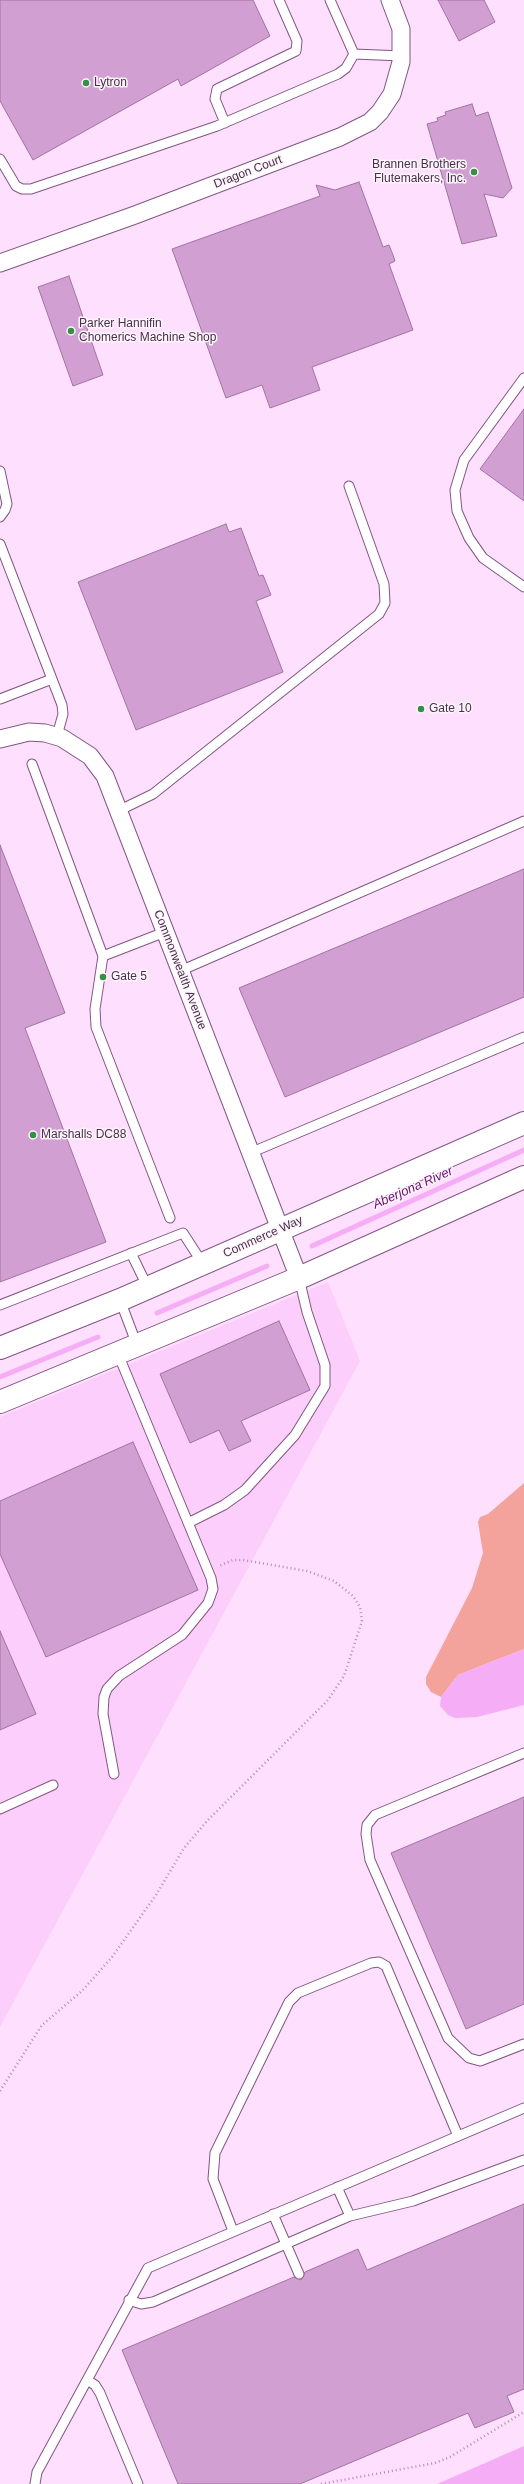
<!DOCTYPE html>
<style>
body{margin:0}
canvas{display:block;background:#fedffe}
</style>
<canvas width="524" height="2484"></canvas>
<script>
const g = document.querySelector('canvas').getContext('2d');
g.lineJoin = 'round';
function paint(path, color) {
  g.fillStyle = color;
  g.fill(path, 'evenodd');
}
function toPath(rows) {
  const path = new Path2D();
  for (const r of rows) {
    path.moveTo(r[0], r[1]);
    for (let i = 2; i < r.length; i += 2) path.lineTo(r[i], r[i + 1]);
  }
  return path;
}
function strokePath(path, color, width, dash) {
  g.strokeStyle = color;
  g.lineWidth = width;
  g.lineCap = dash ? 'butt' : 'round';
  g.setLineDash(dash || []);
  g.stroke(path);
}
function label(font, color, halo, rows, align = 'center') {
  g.font = font + ' Arial,sans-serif';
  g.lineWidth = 3;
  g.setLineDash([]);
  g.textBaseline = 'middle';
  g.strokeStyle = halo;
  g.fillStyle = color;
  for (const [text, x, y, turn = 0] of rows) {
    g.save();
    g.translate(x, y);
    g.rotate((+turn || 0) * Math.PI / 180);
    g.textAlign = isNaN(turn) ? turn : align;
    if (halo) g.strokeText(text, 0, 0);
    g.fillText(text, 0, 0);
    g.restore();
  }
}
paint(toPath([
 [328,1282,360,1361,0,2027,0,1417]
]), '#fccefc');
paint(toPath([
 [524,1483,524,1649,458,1675,441,1697,431,1692,426,1684,426,1677,472,1588,483,1553,478,1522,480,1517,488,1514]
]), '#f3a39b');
paint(toPath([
 [524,1649,524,1705,477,1717,455,1718,448,1715,440,1706,441,1697,458,1675],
 [524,2446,524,2484,437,2484,444,2481]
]), '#f5adf6');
strokePath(toPath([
 [312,1246,524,1150],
 [157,1313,267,1266],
 [0,1377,98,1337]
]), '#f5adf6', 5);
const building = toPath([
 [0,0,253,0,270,36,181,86,178,79,33,160,0,101,0,0],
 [438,0,484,0,495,22,459,41,438,0],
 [472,104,476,116,488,112,512,188,503,198,484,194,497,236,462,244,427,124,438,121,437,118,446,115,445,112,472,104],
 [359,182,383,247,389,245,393,255,395,261,389,264,413,330,312,367,320,390,270,408,262,385,226,398,172,249,320,196,316,185,335,190,359,182],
 [69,276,103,375,73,386,38,287,69,276],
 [524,409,524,501,480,469,524,409],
 [226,524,229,532,241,528,259,576,263,575,271,595,256,601,283,672,136,730,78,582,226,524],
 [0,845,65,1013,25,1028,106,1242,0,1282,0,845],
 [524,869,524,997,285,1097,239,988,524,869],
 [279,1321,310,1390,241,1421,251,1441,229,1451,219,1430,190,1443,160,1374,279,1321],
 [133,1442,198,1590,46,1657,0,1554,0,1501,133,1442],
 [0,1631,36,1714,0,1730,0,1631],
 [524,1797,524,2004,466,2029,391,1853,524,1797],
 [524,2204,524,2389,507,2396,514,2412,475,2428,468,2413,300,2484,178,2484,122,2350,294,2277,301,2280,305,2272,358,2249,367,2270,524,2204]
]);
paint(building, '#d19fd1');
strokePath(building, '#a273a2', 1);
const service = toPath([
 [330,0,354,54,402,56],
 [225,123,215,99,217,89,296,51,297,41,279,0],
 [0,159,16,186,22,189,31,189,217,126,338,74,346,68,354,54],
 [524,378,464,460,455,490,457,511,469,538,483,558,524,587],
 [0,471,7,504,5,510,0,517],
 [0,544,62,705,63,714,57,736],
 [0,699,52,679],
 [32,764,103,956,165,932],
 [118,811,153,794,379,614,385,603,384,584,349,486],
 [103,956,95,1009,96,1027,170,1218],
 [180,971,524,821],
 [250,1153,524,1037],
 [131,1253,148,1288],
 [120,1300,137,1345],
 [0,1305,183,1233,203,1264],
 [188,1523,224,1505,245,1490,295,1435,325,1386,325,1365,307,1312,299,1278],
 [524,1753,375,1815,367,1825,366,1834,370,1860,448,2038,469,2058,480,2061,524,2044],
 [114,1774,103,1714,104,1697,107,1689,119,1676,182,1635,208,1603,213,1589,211,1578,118,1354],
 [0,1809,53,1785],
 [337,2187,350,2216,413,2201,524,2160],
 [273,2214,299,2274],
 [233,2231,213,2179,215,2153,289,2002,298,1993,371,1963,379,1962,386,1966,458,2136],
 [129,2300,141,2304,153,2302,350,2216],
 [87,2380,95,2385,100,2393,138,2484],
 [35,2484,37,2472,148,2268,524,2108]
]);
const minor = toPath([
 [0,263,135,215,340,137,370,122,380,112,392,94,401,62,401,29,390,0],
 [0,739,29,732,45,733,62,738,90,756,105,776,299,1278]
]);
const tertiary = toPath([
 [0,1348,120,1300,524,1123],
 [0,1402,299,1278,524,1177]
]);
strokePath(service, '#835583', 11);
strokePath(minor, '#835583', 19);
strokePath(tertiary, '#835583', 24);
strokePath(toPath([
 [0,2091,42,2025,82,1991,112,1957,156,1895,184,1848,207,1821,328,1700,344,1676,362,1621,360,1607,353,1596,334,1581,307,1571,243,1560,233,1560,219,1566],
 [321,2484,435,2463,450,2457,524,2412]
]), '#ad92ad', 2.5, [1, 3]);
strokePath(service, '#fff', 9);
strokePath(minor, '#fff', 17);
strokePath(tertiary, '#fff', 22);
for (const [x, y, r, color] of [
 [86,83,4,"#349142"],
 [474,172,4,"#349142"],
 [71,331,4,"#349142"],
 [421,709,4,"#349142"],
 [103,977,4,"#349142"],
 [33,1135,4,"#349142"]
]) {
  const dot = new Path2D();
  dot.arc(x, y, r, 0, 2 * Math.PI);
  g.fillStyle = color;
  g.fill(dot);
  strokePath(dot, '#fff4fe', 1.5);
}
label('12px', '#463146', '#fff4fe', [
 ["Lytron",94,83],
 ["Brannen Brothers",466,165,"right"],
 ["Flutemakers, Inc.",466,179,"right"],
 ["Parker Hannifin",79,324],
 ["Chomerics Machine Shop",79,338],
 ["Gate 10",429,709],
 ["Gate 5",111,977],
 ["Marshalls DC88",41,1135]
], 'left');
label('12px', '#463146', '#fff4fe', [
 ["Dragon Court",248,172,-21],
 ["Commonwealth Avenue",180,970,69],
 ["Commerce Way",263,1237,-24]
]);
label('italic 13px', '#66116a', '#fff4fe', [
 ["Aberjona River",413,1188,-24]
]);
</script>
